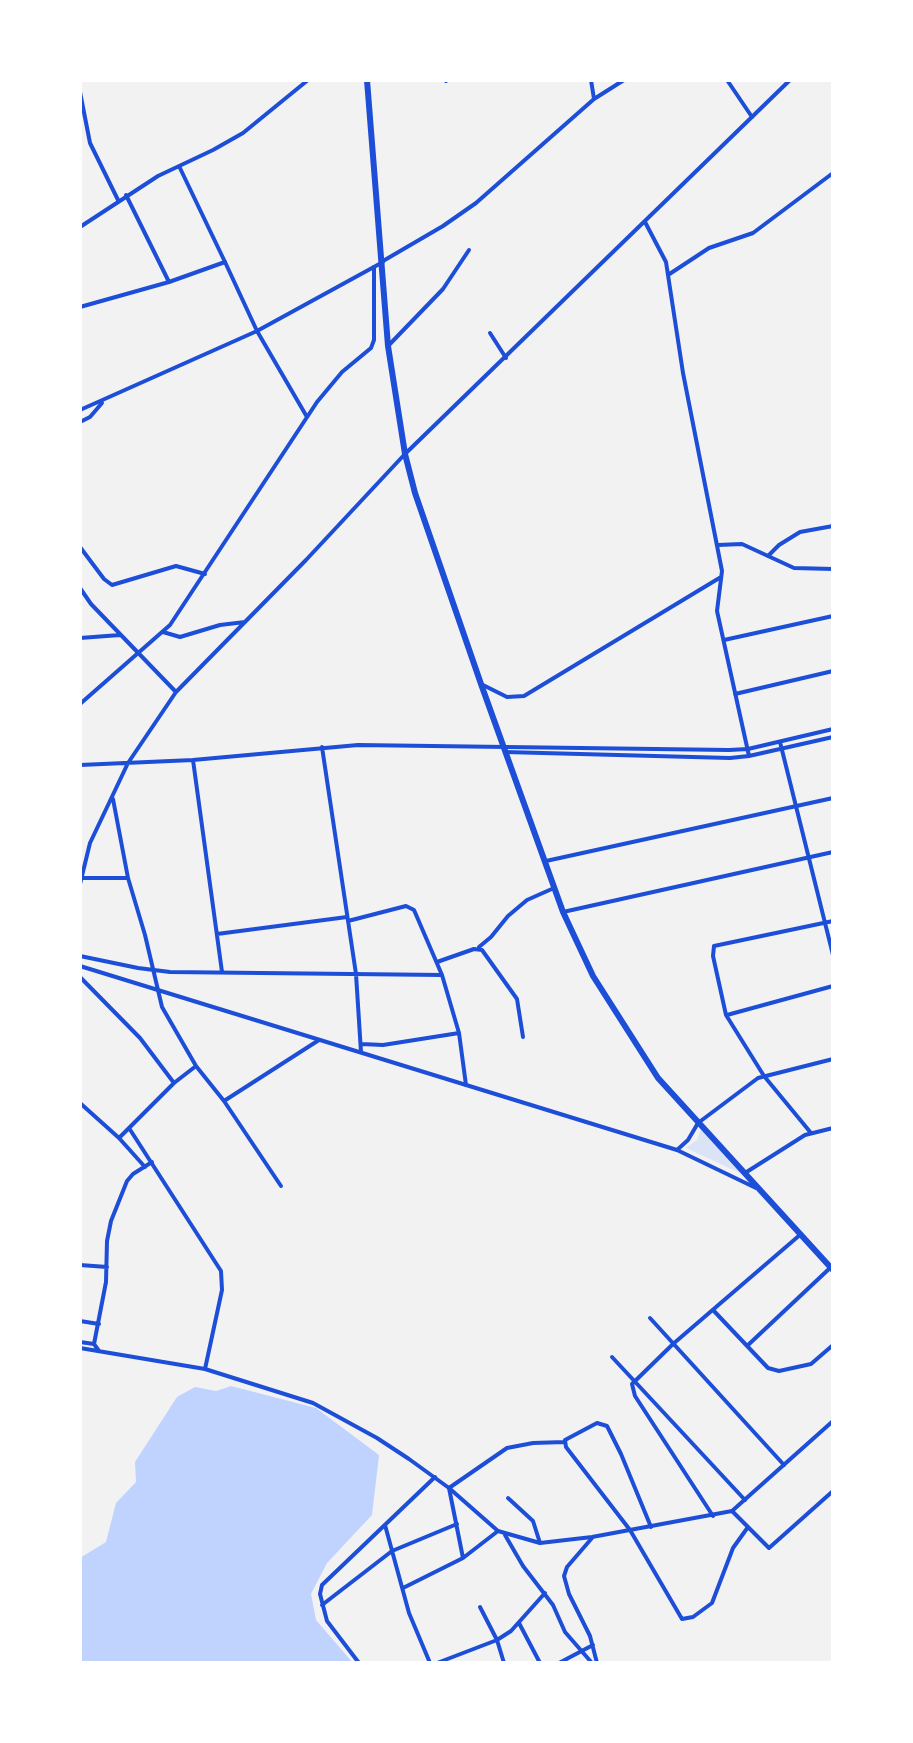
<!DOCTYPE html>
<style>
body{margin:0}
#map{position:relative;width:913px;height:1743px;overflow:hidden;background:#f2f2f2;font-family:Manrope,sans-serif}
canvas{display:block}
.frame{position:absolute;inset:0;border:82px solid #fff;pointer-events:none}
</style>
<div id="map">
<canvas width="913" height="1743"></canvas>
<div class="frame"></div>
</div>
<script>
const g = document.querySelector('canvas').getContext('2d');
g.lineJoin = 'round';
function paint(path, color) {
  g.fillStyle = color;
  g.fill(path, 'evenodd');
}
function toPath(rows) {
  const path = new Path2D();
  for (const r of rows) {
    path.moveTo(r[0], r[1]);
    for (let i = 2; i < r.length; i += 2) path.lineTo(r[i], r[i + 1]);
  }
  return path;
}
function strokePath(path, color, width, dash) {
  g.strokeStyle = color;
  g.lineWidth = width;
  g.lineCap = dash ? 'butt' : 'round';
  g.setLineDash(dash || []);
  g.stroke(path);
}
paint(toPath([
 [701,1129,740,1172,740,1173,686,1148,697,1140]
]), '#dbe4f7');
paint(toPath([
 [231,1386,316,1408,379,1455,372,1515,327,1563,311,1594,316,1620,353,1663,80,1663,80,1558,106,1542,116,1503,136,1482,135,1462,177,1397,195,1387,216,1391]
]), '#bfd3fe');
strokePath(toPath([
 [445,80,446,81],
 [591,80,594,99],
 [727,80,752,117],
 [80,92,90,143,118,200],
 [179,166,225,262],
 [126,195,169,282],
 [645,222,666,262,683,373,722,571,717,611,749,756],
 [80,227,158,176,213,150,243,133,308,80],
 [383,261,443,226,476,203,594,99,624,80],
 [668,275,709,248,753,233,833,173],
 [257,331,307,417],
 [490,333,506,358],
 [388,346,443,289,469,250],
 [718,545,742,544,794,568,833,569],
 [80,547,104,579,112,585,176,566,205,574],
 [768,556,779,545,800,532,833,526],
 [80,588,91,604,176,692],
 [163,632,180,637,220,625,245,622],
 [80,638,120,635],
 [724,640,833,616],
 [481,684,507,697,524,696,721,577],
 [735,694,833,671],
 [80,704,170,625,317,402,342,372,371,348,374,340,374,267],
 [780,742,833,955],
 [322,747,356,974,361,1052],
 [505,752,730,758,749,756,833,737],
 [193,760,222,972],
 [80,765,193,760,358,745,729,750,748,749,833,729],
 [113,799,128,878,145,935,162,1007,196,1066,224,1101,281,1186],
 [546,861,833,798],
 [82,878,128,878],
 [80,884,90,843,128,763,176,692,306,560,404,455],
 [563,912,833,852],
 [348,921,406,906,414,910,442,975,459,1033,466,1085],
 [217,934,347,917],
 [479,947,491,937,508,916,527,900,554,888],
 [80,956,138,968,170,972,442,975],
 [437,962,474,949,482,950,517,999,523,1037],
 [80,977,140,1038,174,1083],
 [727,1015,833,986],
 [361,1044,383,1045,459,1033],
 [224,1101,319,1040],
 [80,1103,119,1138,145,1167],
 [129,1128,221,1271,222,1290,205,1369],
 [811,1133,764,1076,726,1015,713,956,714,946,833,921],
 [119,1138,174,1083,196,1066],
 [677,1150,688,1140,698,1123,758,1078,833,1059],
 [745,1173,805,1135,833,1128],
 [80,1265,107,1267],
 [713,1310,768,1368,779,1371,811,1364,833,1345],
 [650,1318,784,1465],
 [80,1321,99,1324],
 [94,1344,106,1282,107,1241,111,1221,127,1181,133,1174,152,1162],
 [747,1346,830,1268],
 [612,1357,745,1500],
 [508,1498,533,1521,540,1543],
 [732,1511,769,1548,833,1491],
 [713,1516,635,1396,632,1384,673,1344,801,1234],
 [385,1525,409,1613,430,1663],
 [651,1527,621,1454,607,1426,597,1423,565,1440,566,1447,630,1530,682,1619,693,1617,712,1603,733,1548,748,1527],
 [505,1535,523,1566,553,1605,565,1632,592,1663],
 [592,1538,567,1567,564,1576,569,1594,590,1636,597,1663],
 [463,1558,449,1488,507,1448,533,1443,565,1442],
 [403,1588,463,1558,498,1531],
 [322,1605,392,1551,457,1524],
 [480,1607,497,1640,504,1663],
 [519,1623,540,1663],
 [359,1663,327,1621,320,1594,322,1585,435,1477],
 [437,1663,497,1640,511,1631,545,1593],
 [559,1663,593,1645]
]), '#1d4ed8', 4);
strokePath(toPath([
 [80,307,169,282,225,262,257,331],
 [80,410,257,331,383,262],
 [80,422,90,417,102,403],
 [405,454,790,80],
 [80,966,677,1150,756,1188],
 [80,1342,94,1344,99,1351],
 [80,1348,205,1369,313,1403,377,1438,409,1459,449,1488,498,1531,540,1543,592,1537,732,1511,833,1421]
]), '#1d4ed8', 4);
strokePath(toPath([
 [367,80,388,346,405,454,415,493,481,684,563,912,593,976,658,1078,833,1270]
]), '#1d4ed8', 6);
</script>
